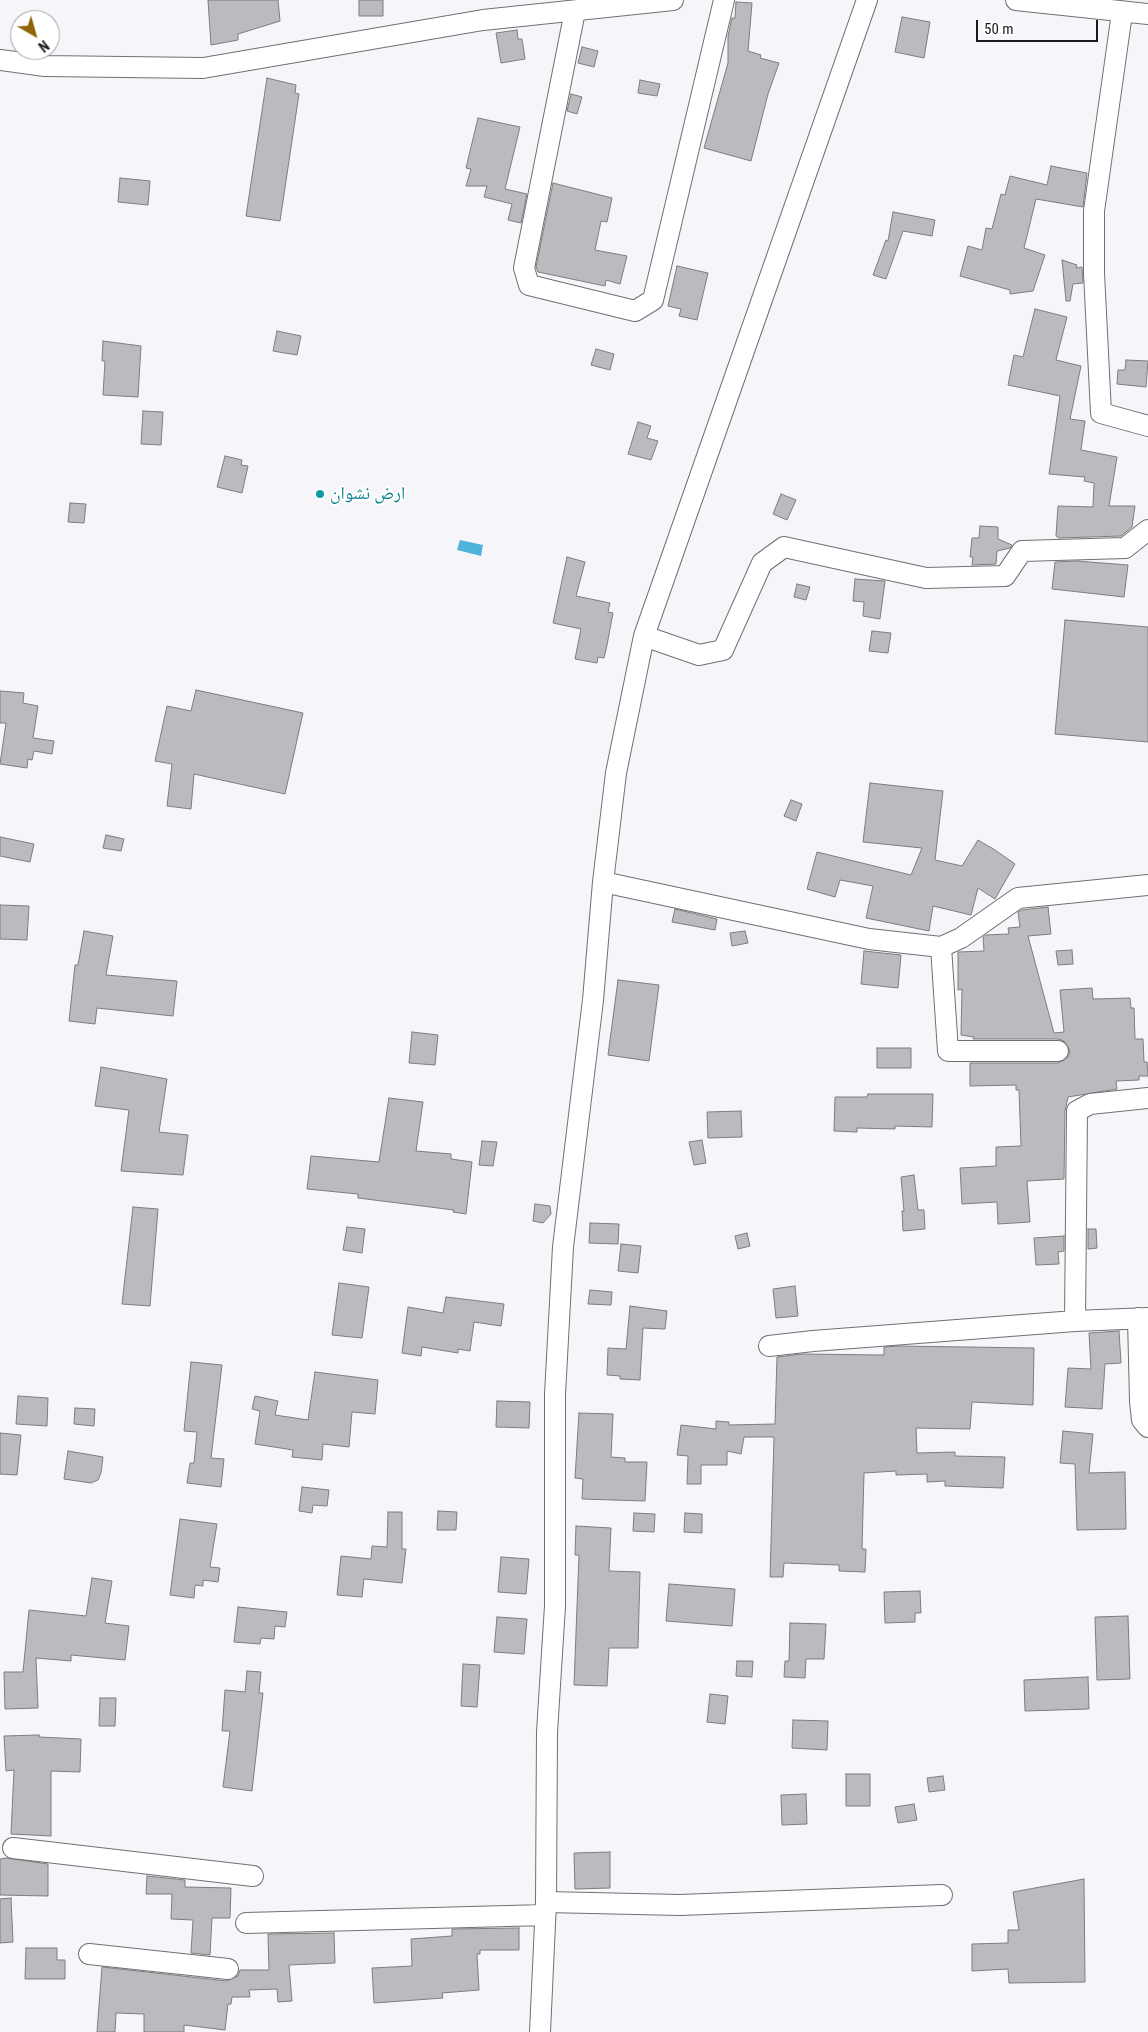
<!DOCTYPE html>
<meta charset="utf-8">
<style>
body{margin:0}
#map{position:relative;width:1148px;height:2032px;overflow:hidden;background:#f6f6fa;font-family:"Roboto Condensed",sans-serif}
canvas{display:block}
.north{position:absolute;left:10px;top:10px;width:50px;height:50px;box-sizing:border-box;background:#fff;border:1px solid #a3a3a4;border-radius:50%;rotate:142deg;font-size:14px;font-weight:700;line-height:20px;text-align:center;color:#1a1a1b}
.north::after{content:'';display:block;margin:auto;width:18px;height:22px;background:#8d6608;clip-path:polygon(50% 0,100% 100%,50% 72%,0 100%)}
.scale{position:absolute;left:976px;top:20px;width:122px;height:22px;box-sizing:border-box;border:2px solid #1a1a1b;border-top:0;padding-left:6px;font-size:15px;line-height:18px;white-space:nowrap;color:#1a1a1b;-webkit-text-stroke:4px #fff;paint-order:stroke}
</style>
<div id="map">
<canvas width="1148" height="2032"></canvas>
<div class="north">N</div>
<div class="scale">50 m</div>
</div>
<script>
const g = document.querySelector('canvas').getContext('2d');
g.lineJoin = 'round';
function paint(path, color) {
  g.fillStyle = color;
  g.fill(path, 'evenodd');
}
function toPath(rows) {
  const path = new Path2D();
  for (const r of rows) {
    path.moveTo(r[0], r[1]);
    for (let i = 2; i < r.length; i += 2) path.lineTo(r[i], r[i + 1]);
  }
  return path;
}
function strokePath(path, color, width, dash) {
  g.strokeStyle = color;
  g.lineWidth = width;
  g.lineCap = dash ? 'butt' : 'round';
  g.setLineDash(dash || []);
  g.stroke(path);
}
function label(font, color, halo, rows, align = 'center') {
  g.font = font + ' "Roboto Condensed","Noto Naskh Arabic",sans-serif';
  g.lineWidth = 4;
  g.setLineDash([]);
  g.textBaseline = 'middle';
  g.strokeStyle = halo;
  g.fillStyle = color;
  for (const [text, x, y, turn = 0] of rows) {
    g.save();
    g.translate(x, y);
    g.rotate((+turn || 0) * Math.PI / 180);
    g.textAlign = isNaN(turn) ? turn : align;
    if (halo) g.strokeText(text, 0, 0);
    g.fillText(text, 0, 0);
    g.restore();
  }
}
paint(toPath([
 [460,540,483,545,481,556,457,550]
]), '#50b3da');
const building = toPath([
 [208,0,278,0,280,21,238,34,238,40,211,45,208,0],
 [359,0,383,0,383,16,359,16,359,0],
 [736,2,752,3,748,51,761,55,760,58,779,63,768,94,751,161,704,148,728,63,728,36,732,18,735,18,736,2],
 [902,17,930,22,924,58,895,52,902,17],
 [517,30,518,39,522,39,525,59,501,63,496,33,517,30],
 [582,47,598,51,594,67,578,63,582,47],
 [267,78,296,85,295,93,299,94,280,221,246,216,267,78],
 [640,80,660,84,657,96,638,93,640,80],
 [571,94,582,97,577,114,567,111,571,94],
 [478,118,520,127,505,189,527,194,521,223,508,220,512,204,484,197,487,186,466,186,471,169,466,168,478,118],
 [1051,166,1087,173,1083,207,1036,199,1024,248,1045,255,1033,291,1010,294,1010,290,960,276,968,246,982,250,986,228,992,229,1001,194,1005,195,1010,176,1047,185,1051,166],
 [120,178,150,181,148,205,118,202,120,178],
 [553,183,612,198,607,222,601,221,595,250,627,256,620,284,606,280,605,286,538,272,536,267,553,183],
 [893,212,935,220,932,236,903,231,886,279,873,275,886,240,888,241,893,212],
 [1062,260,1077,265,1076,268,1082,267,1083,283,1073,284,1070,301,1066,301,1062,260],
 [677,266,708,273,697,320,679,316,681,309,668,306,677,266],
 [1035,309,1067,317,1056,360,1081,366,1070,419,1085,421,1081,450,1117,457,1109,506,1135,506,1132,527,1121,536,1059,538,1056,536,1058,506,1093,507,1094,483,1084,481,1085,477,1049,474,1060,396,1008,385,1014,355,1023,357,1035,309],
 [277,331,301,336,297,355,273,351,277,331],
 [103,341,141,346,138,397,103,395,105,361,102,361,103,341],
 [596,349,614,354,610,370,591,365,596,349],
 [1126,360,1148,361,1146,387,1117,384,1118,370,1125,370,1126,360],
 [143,411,163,412,161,445,141,444,143,411],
 [638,422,651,426,647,438,658,441,651,460,628,454,638,422],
 [225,456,242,460,241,465,248,466,242,493,217,487,225,456],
 [781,494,796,500,787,520,773,514,781,494],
 [70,503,86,504,84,523,68,522,70,503],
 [980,526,998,527,998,539,1012,545,1010,548,997,551,996,564,972,565,973,557,970,557,972,538,979,538,980,526],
 [567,557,585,562,576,596,610,603,608,612,613,613,607,645,604,658,598,657,597,663,575,659,581,629,553,623,567,557],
 [1077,561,1128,565,1124,597,1052,589,1055,562,1077,561],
 [855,579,885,581,880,619,863,616,864,602,853,601,855,579],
 [797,584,810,587,806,600,794,597,797,584],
 [1065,620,1148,627,1148,742,1055,734,1065,620],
 [872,631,891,633,888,653,869,651,872,631],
 [196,690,303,713,285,794,194,774,191,809,167,806,172,764,155,761,167,706,191,711,196,690],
 [0,691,24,693,23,703,38,706,33,738,54,741,52,754,34,751,32,760,28,759,27,768,0,764,6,723,0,723,0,691],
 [870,783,943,791,935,860,962,866,978,840,995,850,1015,864,995,899,978,888,971,915,933,906,929,931,866,918,873,886,840,880,835,897,807,889,817,852,911,875,922,848,863,842,870,783],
 [791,800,802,804,796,821,784,816,791,800],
 [106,835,124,839,121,851,103,848,106,835],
 [0,837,34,844,30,862,0,856,0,837],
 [0,905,29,906,27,940,0,939,0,905],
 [1048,907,1051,934,1028,936,1054,1033,1064,1032,1060,990,1092,988,1093,999,1130,998,1131,1008,1134,1008,1135,1039,1143,1039,1144,1062,1147,1062,1148,1076,1139,1076,1139,1080,1116,1081,1117,1089,1068,1097,1065,1111,1064,1179,1027,1181,1030,1222,998,1224,997,1202,962,1204,960,1168,996,1166,996,1147,1021,1146,1019,1090,1016,1090,1016,1085,970,1086,970,1063,1058,1063,1068,1057,1070,1051,1064,1041,1058,1039,973,1039,974,1037,961,1035,962,989,958,990,958,952,984,951,983,937,986,935,1009,934,1008,928,1020,927,1018,912,1022,910,1048,907],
 [675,909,717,919,715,930,672,922,675,909],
 [84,931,113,936,106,975,177,981,173,1016,97,1008,95,1024,69,1021,75,965,78,965,84,931],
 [745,931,748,943,732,946,730,933,745,931],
 [1072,950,1073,964,1058,965,1056,951,1072,950],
 [864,951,901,955,898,988,861,984,864,951],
 [618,980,659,985,649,1061,608,1055,618,980],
 [412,1032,438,1035,435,1065,409,1063,412,1032],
 [877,1048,911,1048,911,1068,877,1068,877,1048],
 [101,1067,167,1079,159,1132,188,1135,183,1175,121,1171,129,1110,95,1106,101,1067],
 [868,1094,933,1094,932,1127,895,1126,895,1129,857,1128,857,1132,834,1131,835,1097,867,1097,868,1094],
 [389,1098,423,1102,416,1151,451,1154,451,1159,472,1162,466,1214,453,1212,454,1210,358,1198,358,1194,307,1189,311,1156,379,1162,389,1098],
 [741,1111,742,1137,708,1138,707,1112,741,1111],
 [702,1140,706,1163,694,1165,689,1142,702,1140],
 [482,1141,497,1142,493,1166,479,1165,482,1141],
 [914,1175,918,1210,924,1210,925,1229,903,1231,902,1211,904,1211,901,1177,914,1175],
 [535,1204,550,1206,551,1214,543,1223,533,1221,535,1204],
 [133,1207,158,1209,150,1306,122,1304,133,1207],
 [590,1223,619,1224,618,1244,589,1243,590,1223],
 [347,1227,365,1229,362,1253,343,1250,347,1227],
 [1088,1229,1096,1229,1097,1248,1088,1249,1088,1229],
 [747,1233,750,1246,738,1249,735,1236,747,1233],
 [1064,1236,1064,1251,1058,1252,1059,1264,1036,1265,1034,1238,1064,1236],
 [621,1244,641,1246,638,1273,618,1271,621,1244],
 [339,1283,369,1287,362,1338,332,1335,339,1283],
 [795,1286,798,1316,776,1318,773,1289,795,1286],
 [590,1290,612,1292,611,1305,588,1304,590,1290],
 [446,1297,504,1304,501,1326,474,1322,470,1351,458,1349,458,1353,422,1347,421,1356,402,1353,408,1307,443,1313,446,1297],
 [630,1306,667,1311,665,1329,643,1328,640,1380,620,1379,620,1376,607,1375,608,1348,626,1349,630,1306],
 [1119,1331,1121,1363,1105,1364,1102,1409,1065,1407,1068,1368,1091,1369,1089,1333,1119,1331],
 [898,1346,1034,1348,1033,1405,972,1402,970,1429,916,1428,917,1453,955,1452,955,1456,1005,1457,1003,1488,945,1486,945,1481,927,1482,927,1474,896,1475,896,1471,864,1473,862,1549,866,1549,865,1572,839,1571,839,1565,784,1563,783,1577,770,1577,774,1437,744,1437,741,1454,727,1451,727,1465,701,1465,701,1484,687,1484,688,1456,677,1455,681,1425,716,1429,716,1421,729,1422,729,1425,775,1424,777,1357,802,1354,884,1355,884,1347,898,1346],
 [191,1362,222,1365,211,1458,224,1459,221,1487,187,1483,190,1463,194,1463,197,1432,184,1431,191,1362],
 [315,1372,378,1380,375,1414,352,1412,349,1447,323,1444,322,1460,292,1457,293,1450,255,1444,260,1411,252,1409,255,1396,278,1401,275,1415,308,1420,315,1372],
 [18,1396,48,1398,47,1426,16,1424,18,1396],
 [497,1401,530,1402,529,1428,496,1427,497,1401],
 [75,1408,95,1409,94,1426,74,1424,75,1408],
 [579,1413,613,1414,611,1457,625,1458,625,1462,647,1462,645,1501,582,1499,583,1479,575,1478,579,1413],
 [1063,1431,1093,1434,1089,1473,1125,1472,1126,1529,1077,1530,1075,1464,1060,1463,1063,1431],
 [0,1433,21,1435,17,1475,0,1474,0,1433],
 [68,1451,103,1457,101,1473,98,1480,91,1483,64,1479,68,1451],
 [302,1487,329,1490,327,1506,313,1505,312,1513,299,1511,302,1487],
 [438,1511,457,1512,456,1530,437,1530,438,1511],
 [388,1512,402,1512,402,1549,406,1549,402,1583,364,1579,362,1597,337,1595,341,1556,371,1559,372,1546,387,1547,388,1512],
 [634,1513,655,1514,654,1532,633,1531,634,1513],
 [685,1513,702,1514,702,1533,684,1532,685,1513],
 [180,1519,217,1524,210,1567,220,1568,218,1582,203,1580,203,1586,195,1585,194,1598,170,1595,180,1519],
 [576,1526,611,1528,609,1571,640,1572,638,1648,609,1648,607,1686,574,1685,579,1555,575,1555,576,1526],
 [501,1557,529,1559,526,1594,498,1592,501,1557],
 [92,1578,112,1581,105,1623,129,1626,125,1660,71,1655,71,1661,36,1658,38,1708,5,1709,4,1672,23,1672,29,1610,86,1616,92,1578],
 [669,1584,735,1589,732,1626,666,1621,669,1584],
 [920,1591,921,1613,915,1613,915,1622,885,1623,884,1592,920,1591],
 [238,1607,287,1612,285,1627,275,1626,274,1639,261,1638,260,1644,234,1642,238,1607],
 [1128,1616,1130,1679,1097,1680,1095,1617,1128,1616],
 [497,1617,527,1619,524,1654,494,1652,497,1617],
 [790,1623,826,1624,824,1659,806,1659,805,1678,784,1677,785,1661,789,1661,790,1623],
 [737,1661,753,1661,752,1677,736,1676,737,1661],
 [463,1664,480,1665,477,1707,461,1706,463,1664],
 [247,1671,261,1672,259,1693,263,1693,252,1791,223,1787,230,1731,222,1731,225,1690,245,1692,247,1671],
 [1088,1677,1089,1709,1025,1711,1024,1680,1088,1677],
 [710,1694,728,1696,725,1724,707,1722,710,1694],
 [100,1698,116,1698,115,1726,99,1726,100,1698],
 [793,1720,828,1721,827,1750,792,1748,793,1720],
 [39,1735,39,1737,81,1739,80,1772,51,1771,51,1836,11,1834,14,1770,6,1771,4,1736,39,1735],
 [846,1774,870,1774,870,1806,846,1806,846,1774],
 [943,1776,945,1790,929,1792,927,1778,943,1776],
 [806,1794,807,1824,782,1825,781,1795,806,1794],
 [914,1804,917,1820,898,1823,895,1807,914,1804],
 [610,1852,610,1888,575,1889,574,1853,610,1852],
 [7,1858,48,1864,48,1896,0,1895,0,1859,7,1858],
 [147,1876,185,1880,185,1887,231,1888,230,1918,212,1918,210,1955,191,1953,193,1920,171,1919,172,1894,146,1894,147,1876],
 [1084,1879,1085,1982,1009,1983,1008,1969,972,1971,972,1944,1008,1943,1008,1930,1019,1930,1013,1892,1084,1879],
 [11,1898,13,1942,0,1943,0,1899,11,1898],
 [519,1928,519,1950,480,1950,480,1954,477,1954,479,1990,442,1993,443,1998,374,2003,372,1968,412,1966,411,1939,452,1936,452,1929,519,1928],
 [334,1933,335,1963,289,1965,292,2001,278,2002,277,1989,249,1990,250,1997,232,1997,231,2004,228,2004,225,2030,184,2025,184,2032,144,2032,144,2014,116,2013,115,2032,97,2032,102,1967,227,1981,238,1976,240,1970,269,1970,268,1934,334,1933],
 [26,1948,57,1948,57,1960,65,1960,65,1979,25,1979,26,1948]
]);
paint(building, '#bbbbbf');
strokePath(building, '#7d7d80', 1);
const minor = toPath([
 [1016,0,1148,14],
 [575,11,524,268,529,285,635,311,653,300,724,0],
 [1122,13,1094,211,1094,273,1101,413,1148,426],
 [0,60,45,66,203,68,483,20,673,0],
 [644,636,699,655,723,650,762,563,784,547,926,578,1005,576,1022,551,1125,548,1148,530],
 [603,882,869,939,941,947,961,938,1018,898,1148,885],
 [941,947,948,1051,1058,1051],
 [1138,1318,1140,1401,1142,1420,1148,1427],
 [1075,1321,1077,1111,1090,1104,1148,1098],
 [769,1346,813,1341,1075,1321,1148,1318],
 [13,1848,253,1876],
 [546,1902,680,1905,942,1895],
 [246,1923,545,1915],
 [89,1954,228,1969],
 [540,2032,546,1902,547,1732,555,1606,555,1394,563,1247,593,1000,603,882,616,773,644,636,867,0]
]);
strokePath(minor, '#707073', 22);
strokePath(minor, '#fff', 20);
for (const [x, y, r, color] of [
 [320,494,5,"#0f9aa8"]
]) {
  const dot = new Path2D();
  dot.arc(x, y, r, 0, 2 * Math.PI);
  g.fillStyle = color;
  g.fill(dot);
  strokePath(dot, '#fff', 2);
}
label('18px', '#0d838f', '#fff', [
 ["ارض نشوان",330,494]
], 'left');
</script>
